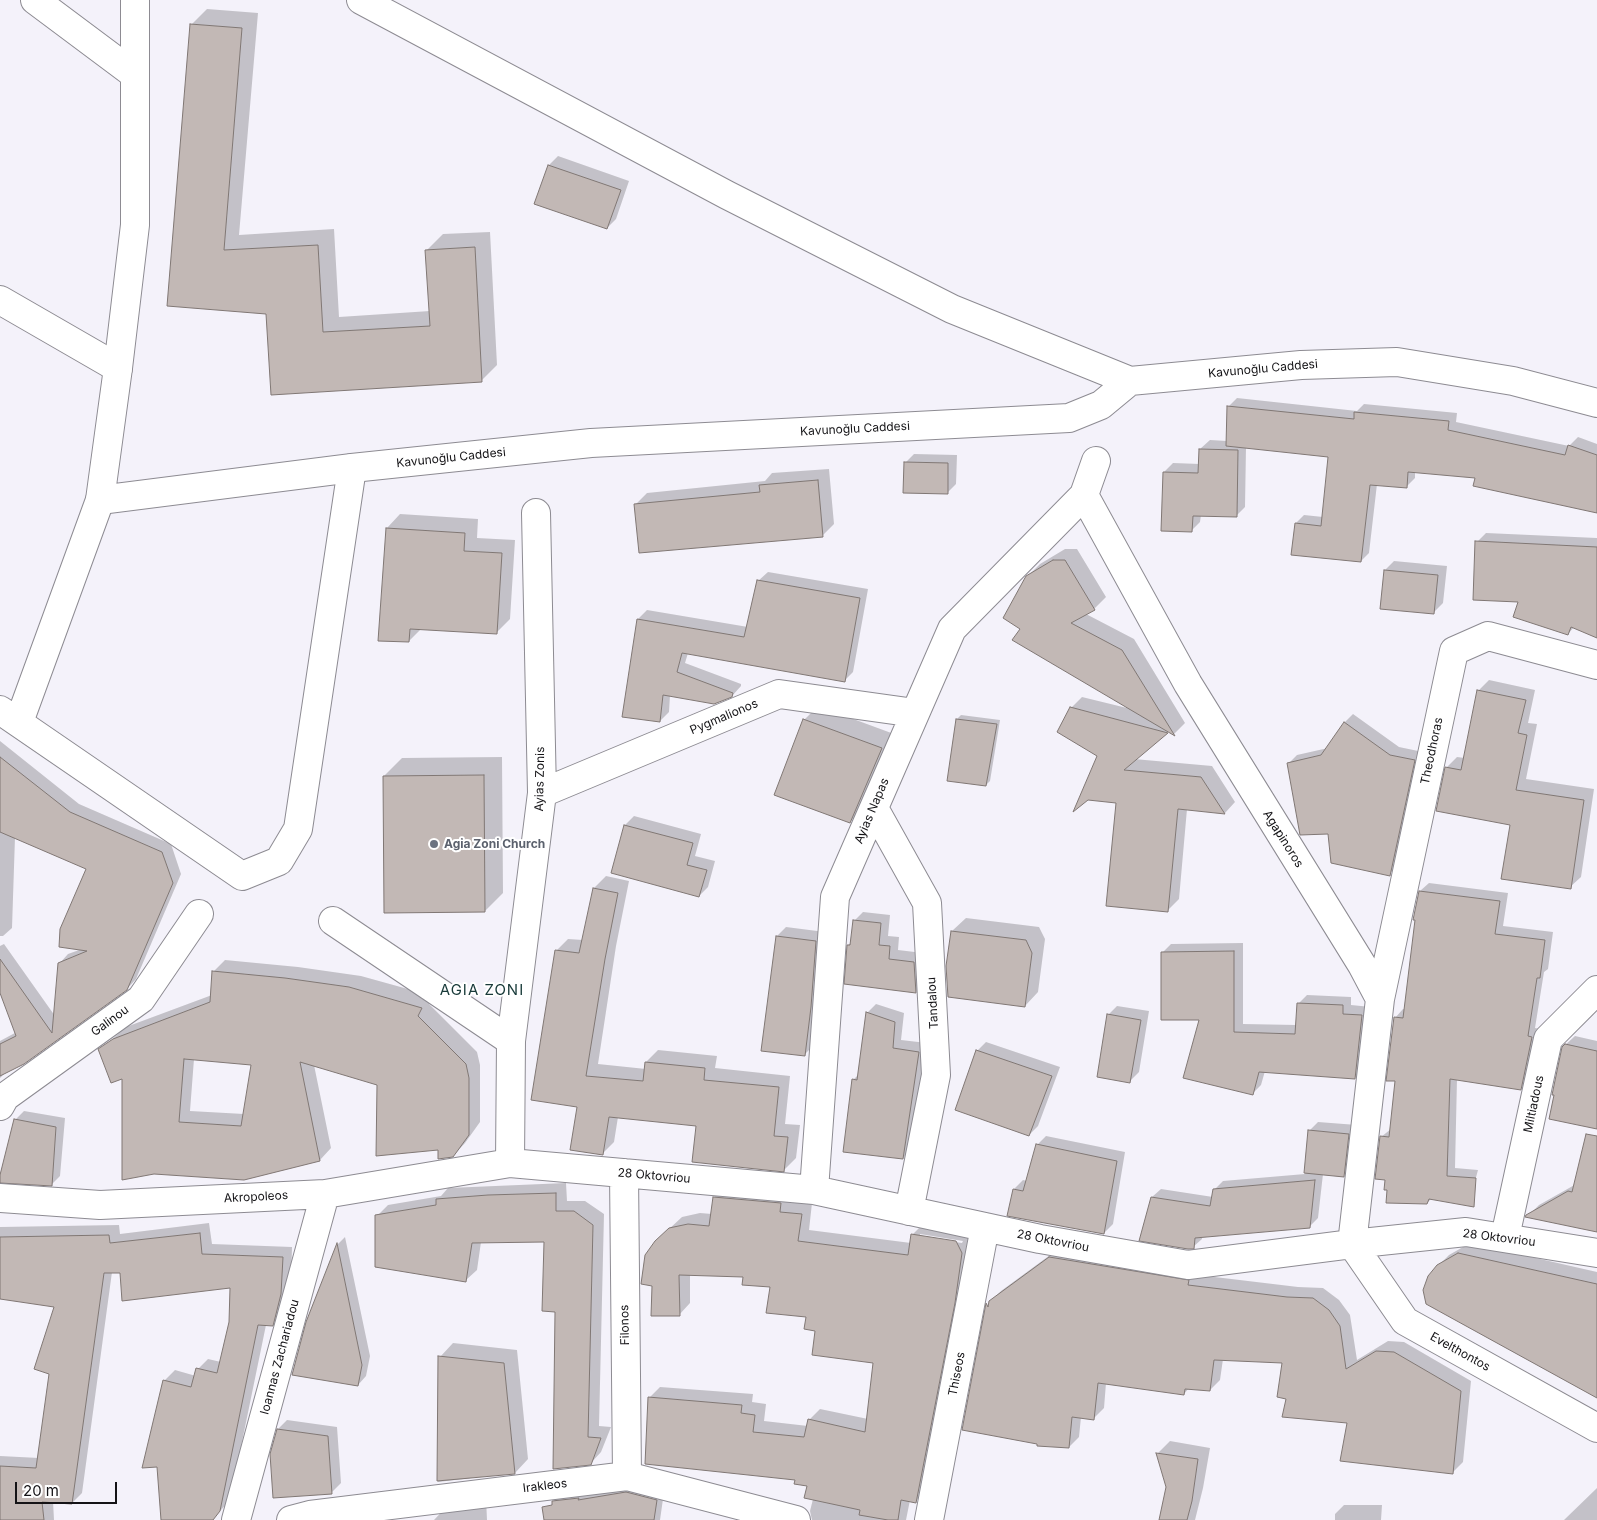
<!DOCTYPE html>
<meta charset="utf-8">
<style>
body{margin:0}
#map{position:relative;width:1597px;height:1520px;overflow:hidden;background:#f4f2fa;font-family:Inter,sans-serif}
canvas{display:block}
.scale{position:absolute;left:15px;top:1482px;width:102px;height:22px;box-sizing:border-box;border:2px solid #141316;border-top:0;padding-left:6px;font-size:15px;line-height:18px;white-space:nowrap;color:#141316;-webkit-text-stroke:4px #fff;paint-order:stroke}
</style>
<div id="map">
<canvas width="1597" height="1520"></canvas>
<div class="scale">20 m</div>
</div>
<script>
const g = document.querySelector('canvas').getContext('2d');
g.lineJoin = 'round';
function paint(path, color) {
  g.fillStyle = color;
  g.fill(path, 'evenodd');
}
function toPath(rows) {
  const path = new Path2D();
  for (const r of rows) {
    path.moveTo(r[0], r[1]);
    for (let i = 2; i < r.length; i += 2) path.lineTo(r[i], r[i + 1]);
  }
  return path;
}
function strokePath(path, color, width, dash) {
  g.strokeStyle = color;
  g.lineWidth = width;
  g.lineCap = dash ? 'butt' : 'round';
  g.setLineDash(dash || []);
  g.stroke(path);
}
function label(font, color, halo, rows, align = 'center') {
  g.font = font + ' Inter,sans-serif';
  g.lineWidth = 4;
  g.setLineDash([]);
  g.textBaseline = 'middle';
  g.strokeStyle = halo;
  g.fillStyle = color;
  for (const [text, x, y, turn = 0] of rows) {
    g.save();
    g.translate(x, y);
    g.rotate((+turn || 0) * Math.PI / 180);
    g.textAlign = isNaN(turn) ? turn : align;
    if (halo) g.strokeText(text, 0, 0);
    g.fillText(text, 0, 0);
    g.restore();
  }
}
paint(toPath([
 [207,9,258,13,239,235,334,229,339,317,430,311,427,250,443,234,490,232,497,365,481,381,272,393,268,313,168,305,191,25],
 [558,156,629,181,616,219,607,228,549,165],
 [1237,398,1357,411,1364,404,1457,413,1456,422,1569,446,1578,437,1597,444,1597,511,1476,477,1415,472,1415,478,1406,487,1377,484,1369,553,1361,561,1296,523,1304,515,1323,517,1330,456,1246,447,1245,507,1236,516,1201,515,1200,522,1191,531,1164,472,1173,463,1200,464,1200,449,1210,440,1227,441,1228,407],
 [914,454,957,455,956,484,947,493,905,463],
 [829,469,834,524,822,536,635,505,647,493,765,481,772,473],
 [400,514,478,519,477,538,515,540,510,619,496,633,422,628,409,641,387,528],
 [1486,533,1597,538,1597,636,1574,627,1568,634,1520,600,1477,542],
 [1065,549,1077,549,1106,597,1094,609,1086,614,1134,639,1185,723,1174,734,1169,731,1134,759,1212,766,1235,802,1225,813,1187,809,1179,899,1168,910,1098,756,1071,708,1082,697,1131,709,1022,628,1028,576,1040,564],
 [1394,561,1447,566,1443,603,1434,612,1385,570],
 [768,572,868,589,853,672,844,681,688,653,685,663,741,684,741,686,732,696,670,695,669,712,660,721,638,619,647,610,748,627,758,581],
 [1489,680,1535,690,1528,723,1537,724,1526,779,1594,789,1581,877,1570,887,1511,824,1437,810,1447,767,1457,757,1465,758,1478,691],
 [818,706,894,734,864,808,850,822,804,720],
 [1353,714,1399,747,1423,752,1398,866,1389,874,1329,832,1288,764,1297,755,1328,748,1345,722],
 [961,715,1000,720,990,781,986,785,949,780,957,719],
 [0,741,79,804,171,844,181,874,136,979,127,989,53,1042,0,989,0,946,4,944,55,1016,59,964,68,954,82,949,88,868,15,837,12,928,3,936,0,936],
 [502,757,503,893,485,911,384,776,402,758],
 [634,816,701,834,695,856,715,861,708,887,699,896,625,825],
 [606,876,629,881,616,946,598,1064,646,1069,646,1062,658,1050,717,1056,715,1068,790,1076,785,1124,800,1125,796,1158,784,1170,698,1125,618,1117,614,1142,602,1154,578,1106,556,951,568,939,583,940,594,888],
 [1429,883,1508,893,1503,926,1553,932,1548,969,1544,972,1535,1028,1540,1029,1529,1080,1520,1089,1457,1079,1455,1168,1478,1170,1471,1196,1432,1198,1427,1203,1387,1179,1381,1137,1391,1129,1396,1080,1395,1018,1403,1009,1405,1009,1420,891],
 [863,912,890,915,888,936,899,937,898,950,923,953,925,983,916,992,848,945,851,943,854,921],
 [966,918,1039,927,1045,939,1038,992,1025,1006,952,931],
 [786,927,825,932,813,1046,804,1055,777,936],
 [1243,943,1243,1024,1297,1025,1298,1004,1307,995,1351,997,1351,1005,1371,1007,1364,1068,1355,1077,1265,1071,1261,1085,1252,1094,1200,1019,1162,953,1171,944],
 [225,960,298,967,361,976,433,996,429,1004,477,1052,480,1065,480,1122,465,1143,453,1156,440,1148,378,1084,314,1065,331,1148,320,1160,244,1178,123,1077,100,1050,126,1027,212,995,213,972],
 [194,1059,253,1064,244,1114,190,1111],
 [876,1004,904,1013,901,1040,927,1043,912,1149,903,1158,853,1080,859,1074,867,1013],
 [1117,1006,1149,1011,1139,1072,1130,1081,1108,1015],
 [26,1027,3,1075,0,1078,0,1041],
 [1575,1036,1597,1041,1597,1128,1563,1047],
 [986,1042,1060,1067,1038,1126,1029,1135,977,1051],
 [24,1111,65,1118,60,1176,51,1185,0,1181,15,1120],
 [1318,1122,1357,1125,1353,1166,1343,1175,1323,1174,1318,1218,1309,1227,1202,1236,1202,1239,1193,1247,1141,1240,1152,1197,1161,1189,1213,1197,1214,1190,1223,1181,1305,1174,1309,1131],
 [1046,1136,1125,1152,1113,1224,1104,1233,1014,1189,1023,1180,1027,1181,1037,1145],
 [566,1183,567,1201,585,1201,604,1214,599,1426,611,1427,601,1452,590,1464,556,1310,545,1240,481,1242,477,1270,466,1280,377,1216,388,1205,441,1196,448,1188],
 [1578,1183,1597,1187,1597,1229,1531,1213,1539,1205],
 [725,1186,812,1203,809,1230,911,1243,912,1235,923,1224,967,1230,973,1241,927,1490,916,1501,910,1500,906,1520,812,1520,810,1511,813,1499,808,1485,649,1398,660,1387,753,1394,752,1402,766,1404,764,1421,808,1426,809,1420,820,1409,868,1419,874,1362,816,1330,807,1316,771,1286,745,1276,690,1274,690,1303,679,1315,668,1230,682,1217,700,1213,712,1214,714,1197],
 [920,1234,963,1241,962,1243,920,1237],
 [209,1223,212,1244,292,1247,291,1283,282,1315,272,1325,266,1325,230,1500,212,1520,163,1520,158,1466,144,1467,165,1380,175,1370,196,1376,198,1369,208,1359,221,1362,231,1322,232,1287,112,1272,82,1493,72,1503,53,1501,54,1520,14,1520,0,1515,0,1456,39,1458,50,1373,56,1306,0,1298,0,1227,119,1225,120,1234],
 [345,1237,370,1356,366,1376,358,1385,308,1322,338,1244],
 [1470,1243,1597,1272,1597,1396,1438,1266,1449,1255],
 [1061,1247,1198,1275,1298,1287,1323,1288,1339,1300,1350,1315,1357,1360,1388,1341,1404,1342,1471,1381,1463,1462,1453,1472,1349,1422,1287,1398,1284,1362,1223,1359,1220,1380,1210,1390,1189,1388,1184,1394,1106,1383,1104,1408,1094,1418,1081,1417,1079,1437,1069,1447,964,1429,988,1304,1001,1291],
 [453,1343,517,1350,528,1459,515,1473,473,1477,472,1478,438,1482,440,1357],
 [287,1420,337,1427,341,1483,332,1492,278,1429],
 [1170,1441,1210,1448,1203,1488,1195,1520,1161,1520,1168,1487,1158,1453],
 [634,1485,664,1492,660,1520,553,1520,554,1501,562,1494],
 [1597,1488,1597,1520,1564,1520],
 [486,1498,487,1520,434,1520,451,1502],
 [1344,1505,1382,1505,1381,1520,1335,1520,1335,1514]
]), '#0003');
const building = toPath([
 [190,24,242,28,224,250,318,245,323,332,430,326,425,250,475,247,482,382,271,395,266,314,167,306,190,24],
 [548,165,621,190,607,229,534,204,548,165],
 [1227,406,1354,419,1354,412,1449,421,1448,430,1565,455,1568,445,1597,455,1597,513,1473,486,1475,478,1408,472,1407,488,1370,485,1361,562,1291,555,1295,523,1321,526,1328,457,1226,446,1227,406],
 [1199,449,1238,450,1237,517,1193,516,1192,532,1161,531,1163,472,1198,473,1199,449],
 [904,462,948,463,948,494,903,493,904,462],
 [818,480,823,537,639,553,634,504,760,492,759,485,818,480],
 [386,528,465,533,464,551,502,553,497,634,410,629,409,642,378,641,386,528],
 [1475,541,1597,547,1597,638,1571,627,1568,635,1513,617,1518,602,1473,600,1475,541],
 [1053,560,1065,560,1095,610,1071,623,1122,650,1175,736,1012,640,1020,629,1003,618,1026,576,1053,560],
 [1384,570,1438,575,1434,614,1380,609,1384,570],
 [757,580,860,598,845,682,682,653,677,672,733,693,732,697,714,704,663,695,660,722,622,717,637,619,744,637,757,580],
 [1477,690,1526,700,1518,733,1527,735,1516,790,1584,800,1571,889,1501,879,1510,825,1436,811,1445,767,1461,770,1477,690],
 [1070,707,1168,733,1124,770,1201,777,1225,814,1178,809,1168,912,1106,906,1116,803,1088,800,1073,812,1097,756,1057,732,1070,707],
 [803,719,882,748,850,823,774,795,803,719],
 [956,719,997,724,986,786,947,781,956,719],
 [1344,722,1390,755,1415,760,1390,876,1331,863,1328,834,1300,835,1287,763,1321,755,1344,722],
 [0,757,70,812,162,852,173,883,127,990,24,1064,0,1076,0,1044,16,1036,0,993,0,959,52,1033,58,963,87,951,59,947,60,929,86,869,0,832,0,757],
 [484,775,485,912,384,913,383,776,484,775],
 [624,825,693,843,687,865,707,870,699,897,611,873,624,825],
 [593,888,618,893,605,959,586,1076,643,1081,645,1062,705,1068,704,1080,779,1087,774,1136,788,1137,784,1172,692,1162,696,1126,609,1117,603,1155,570,1150,577,1107,531,1100,555,950,579,953,593,888],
 [1419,891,1500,901,1495,934,1545,940,1540,978,1537,978,1528,1036,1532,1037,1521,1090,1450,1079,1447,1176,1476,1178,1474,1207,1429,1199,1427,1204,1386,1203,1387,1190,1384,1190,1385,1180,1375,1179,1380,1136,1389,1137,1395,1081,1386,1081,1394,1017,1403,1018,1415,920,1413,920,1419,891],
 [853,920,881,923,879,945,890,946,889,959,914,962,916,993,844,984,847,945,850,945,853,920],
 [951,931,1026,940,1032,953,1025,1007,948,997,946,966,951,931],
 [776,936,816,941,811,1007,805,1056,761,1051,776,936],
 [1234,951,1234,1032,1295,1034,1297,1003,1343,1005,1343,1014,1362,1015,1355,1079,1259,1072,1253,1095,1183,1078,1199,1020,1161,1020,1161,952,1234,951],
 [212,971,285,978,349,987,422,1008,418,1016,466,1064,469,1078,469,1135,453,1157,438,1159,438,1150,376,1156,377,1085,300,1062,320,1161,244,1180,154,1174,122,1180,122,1079,111,1083,98,1049,113,1039,210,1002,212,971],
 [184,1059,251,1065,241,1126,179,1122,184,1059],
 [866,1012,895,1022,893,1048,919,1052,903,1159,843,1152,852,1079,857,1080,866,1012],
 [1107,1014,1141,1020,1130,1083,1097,1077,1107,1014],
 [1565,1044,1597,1051,1597,1129,1549,1119,1554,1095,1552,1095,1562,1047,1565,1044],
 [976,1050,1052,1076,1029,1136,955,1110,976,1050],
 [14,1119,56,1127,52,1186,0,1183,0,1175,14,1119],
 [1308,1130,1349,1134,1344,1177,1304,1173,1308,1130],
 [1586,1134,1597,1136,1597,1232,1525,1217,1526,1215,1568,1191,1572,1192,1586,1134],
 [1036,1144,1117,1161,1104,1234,1007,1216,1013,1189,1023,1191,1036,1144],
 [1315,1180,1310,1228,1195,1238,1194,1249,1188,1249,1139,1241,1151,1197,1210,1206,1213,1189,1315,1180],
 [556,1193,556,1211,574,1211,593,1225,588,1437,601,1438,591,1465,553,1469,555,1312,542,1311,544,1242,472,1243,466,1282,375,1267,375,1215,436,1205,436,1199,488,1195,556,1193],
 [713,1197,781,1203,780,1212,802,1214,798,1241,908,1255,911,1234,956,1241,962,1253,955,1303,916,1503,901,1500,898,1520,888,1520,859,1515,860,1510,804,1498,807,1486,794,1484,795,1480,645,1464,648,1397,742,1405,741,1413,755,1415,753,1432,804,1437,808,1419,865,1432,873,1363,812,1355,815,1331,804,1329,806,1317,766,1313,770,1287,742,1285,743,1277,679,1275,680,1316,651,1316,652,1286,641,1284,645,1255,655,1241,669,1228,688,1224,709,1226,713,1197],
 [200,1233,202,1254,283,1257,281,1294,273,1326,258,1325,220,1511,213,1520,161,1520,157,1467,142,1468,163,1380,191,1387,196,1368,217,1373,229,1322,230,1288,122,1301,120,1273,104,1273,72,1504,42,1502,44,1520,0,1520,0,1466,36,1468,49,1374,34,1369,54,1307,0,1299,0,1237,109,1235,110,1243,200,1233],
 [337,1243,362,1365,358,1386,292,1375,306,1322,337,1243],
 [1458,1253,1597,1284,1597,1398,1426,1304,1423,1290,1428,1276,1437,1265,1458,1253],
 [1049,1257,1189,1280,1188,1285,1287,1297,1313,1298,1329,1310,1340,1326,1346,1369,1376,1351,1394,1352,1461,1391,1453,1474,1340,1461,1347,1423,1282,1417,1286,1399,1277,1397,1282,1363,1214,1360,1210,1391,1185,1389,1184,1395,1098,1383,1094,1420,1072,1417,1069,1448,1037,1446,1037,1444,962,1430,986,1303,988,1307,989,1301,1049,1257],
 [438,1356,504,1363,515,1474,437,1481,438,1356],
 [277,1429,328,1436,332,1494,273,1498,270,1454,277,1429],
 [1156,1453,1198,1459,1192,1501,1187,1520,1159,1520,1166,1487,1156,1453],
 [626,1492,657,1500,654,1520,544,1520,542,1507,552,1505,552,1501,579,1498,578,1500,626,1492]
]);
paint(building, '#c2b8b5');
strokePath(building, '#807774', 1);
const street = toPath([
 [35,0,134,74],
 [0,300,118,368],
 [1096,461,1084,495,1188,684,1362,965,1380,999,1352,1244,1405,1321,1597,1428],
 [0,710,242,876,279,861,298,829,352,468],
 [19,722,100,500],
 [542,793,779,694,915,713],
 [874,808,927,903,936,1075,909,1211],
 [333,921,511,1041],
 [1380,999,1454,651,1488,636,1597,665],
 [0,1106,5,1097,141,999,199,914],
 [510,1163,511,1041,542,793,536,513],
 [624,1173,627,1476],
 [814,1190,835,897,952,629,1084,495],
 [0,1198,100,1205,325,1194,510,1163,814,1190,1040,1239,1188,1265,1352,1244,1466,1232,1597,1253],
 [1505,1237,1548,1039,1597,990],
 [236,1520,325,1194],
 [291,1520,310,1515,627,1476,796,1520],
 [929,1520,985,1227]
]);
const secondary = toPath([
 [135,0,135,225,118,368,100,500,352,468,591,443,1069,418,1101,405,1130,381,1301,365,1397,362,1513,381,1597,403],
 [361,0,727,195,952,309,1130,381]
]);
strokePath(street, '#8d8b92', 30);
strokePath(secondary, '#8d8b92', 30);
strokePath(street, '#fff', 28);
strokePath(secondary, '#fff', 28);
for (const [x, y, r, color] of [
 [434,844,5,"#6b7280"]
]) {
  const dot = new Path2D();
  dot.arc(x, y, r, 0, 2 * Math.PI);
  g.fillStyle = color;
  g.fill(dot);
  strokePath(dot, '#fff', 2);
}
label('12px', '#141316', '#fff', [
 ["Kavunoğlu Caddesi",1263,369,-5],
 ["Kavunoğlu Caddesi",855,429,-3],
 ["Kavunoğlu Caddesi",451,458,-6],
 ["Pygmalionos",724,717,-23],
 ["Theodhoras",1432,751,-78],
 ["Ayias Zonis",540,779,-89],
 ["Ayias Napas",872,811,-67],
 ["Agapinoros",1283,839,58],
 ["Tandalou",933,1003,-93],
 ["Galinou",110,1021,-36],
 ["Miltiadous",1534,1104,-78],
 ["28 Oktovriou",654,1176,5],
 ["Akropoleos",256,1197,-3],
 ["28 Oktovriou",1499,1238,7],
 ["28 Oktovriou",1053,1241,11],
 ["Filonos",625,1325,-91],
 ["Evelthontos",1460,1352,29],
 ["Ioannas Zachariadou",280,1357,-75],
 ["Thiseos",957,1374,-79],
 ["Irakleos",545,1486,-7]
]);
label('bold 12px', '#5b616d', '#fff', [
 ["Agia Zoni Church",444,844]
], 'left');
g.letterSpacing = '1px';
label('15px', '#183a39', '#fff', [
 ["AGIA ZONI",482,990]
]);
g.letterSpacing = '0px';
</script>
